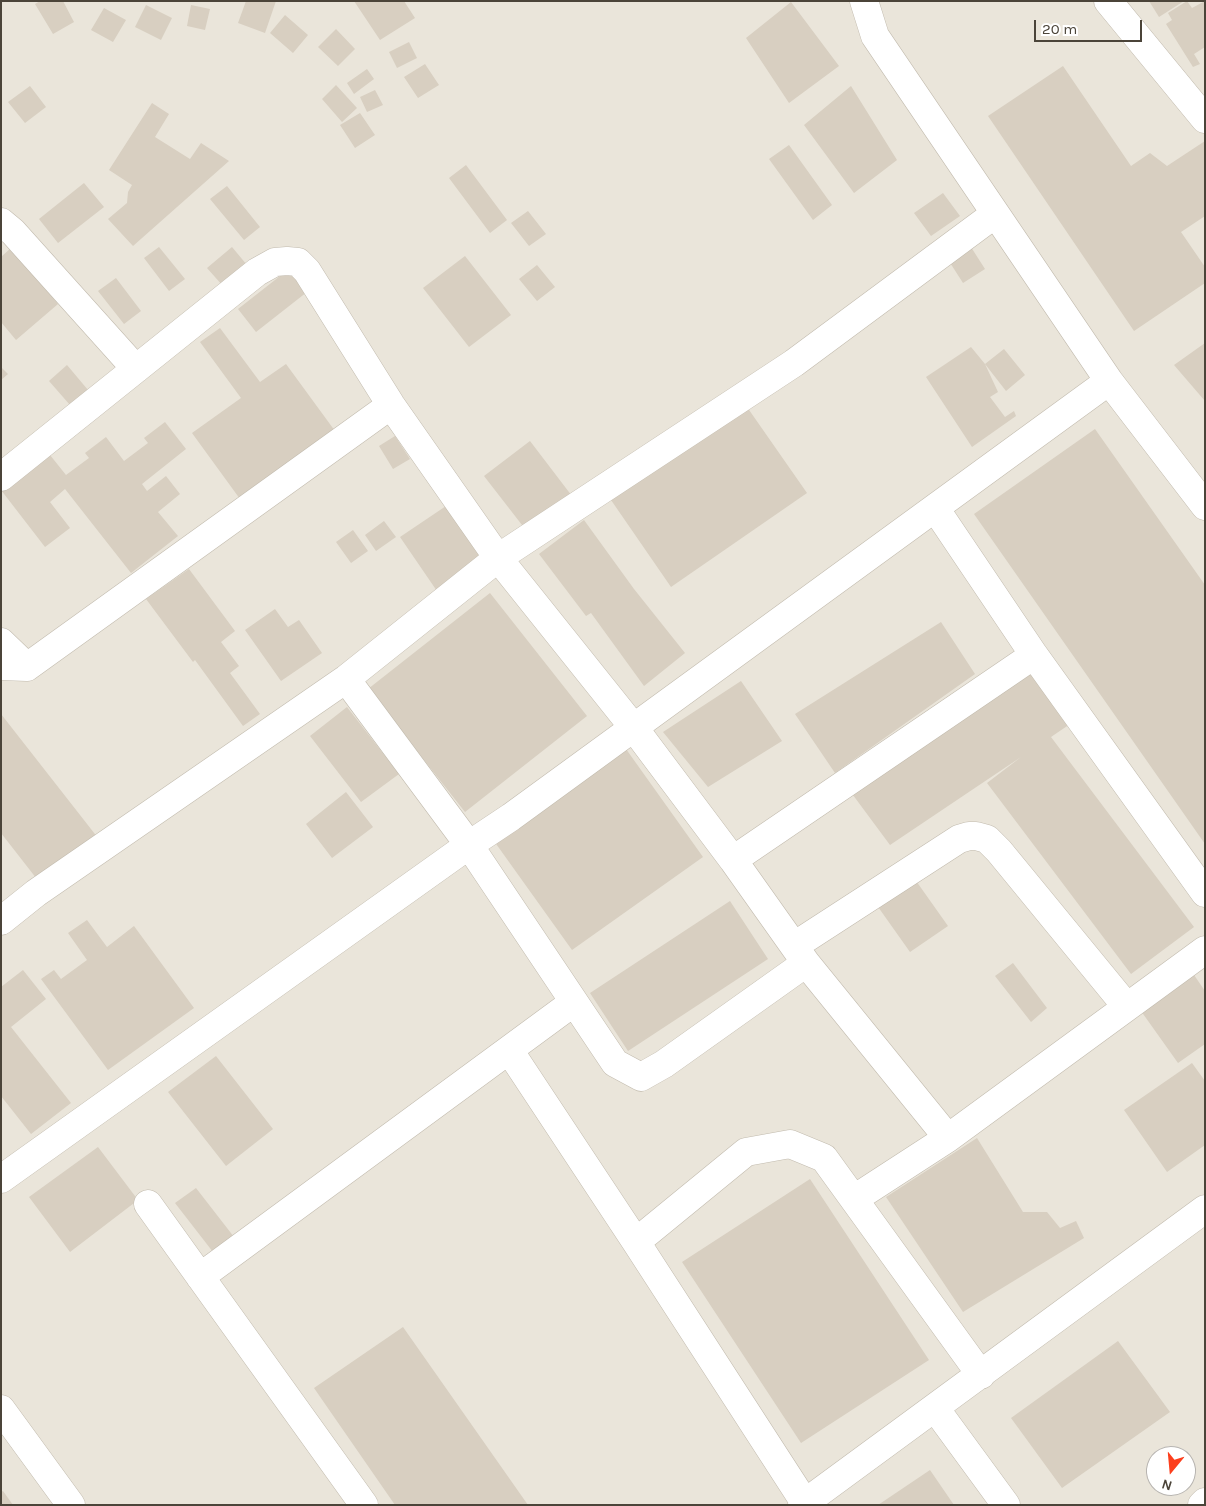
<!DOCTYPE html>
<style>
body{margin:0}
#map{position:relative;width:1206px;height:1506px;overflow:hidden;background:#f6f3ec;font-family:Karla,sans-serif}
canvas{display:block}
.frame{position:absolute;inset:0;border:2px solid #4b4439;pointer-events:none}
.north{position:absolute;left:1146px;top:1446px;width:50px;height:50px;box-sizing:border-box;background:#fff;border:1px solid #b7b4b0;border-radius:50%;rotate:197deg;font-size:14px;font-weight:700;line-height:20px;text-align:center;color:#4b4439}
.north::after{content:'';display:block;margin:auto;width:18px;height:22px;background:#fc3f1d;clip-path:polygon(50% 0,100% 100%,50% 72%,0 100%)}
.scale{position:absolute;left:1034px;top:20px;width:108px;height:22px;box-sizing:border-box;border:2px solid #4b4439;border-top:0;padding-left:6px;font-size:15px;line-height:18px;white-space:nowrap;color:#4b4439;-webkit-text-stroke:4px #fff;paint-order:stroke}
</style>
<div id="map">
<canvas width="1206" height="1506"></canvas>
<div class="frame"></div>
<div class="north">N</div>
<div class="scale">20 m</div>
</div>
<script>
const g = document.querySelector('canvas').getContext('2d');
g.lineJoin = 'round';
function paint(path, color) {
  g.fillStyle = color;
  g.fill(path, 'evenodd');
}
function toPath(rows) {
  const path = new Path2D();
  for (const r of rows) {
    path.moveTo(r[0], r[1]);
    for (let i = 2; i < r.length; i += 2) path.lineTo(r[i], r[i + 1]);
  }
  return path;
}
function strokePath(path, color, width, dash) {
  g.strokeStyle = color;
  g.lineWidth = width;
  g.lineCap = dash ? 'butt' : 'round';
  g.setLineDash(dash || []);
  g.stroke(path);
}
paint(toPath([
 [1,1,1205,1,1205,1505,1,1505],
 [1156,1456,1186,1456,1186,1486,1156,1486]
]), '#eae5da');
paint(toPath([
 [40,1,63,1,74,22,53,34,35,4],
 [246,1,276,1,265,33,238,23],
 [354,1,404,1,415,18,380,40],
 [1149,1,1184,1,1159,17],
 [1187,1,1192,8,1205,1,1205,47,1194,54,1200,64,1193,67,1166,24,1172,20,1168,13],
 [791,2,839,66,789,103,746,38],
 [146,5,172,18,161,40,135,27],
 [191,5,210,9,205,30,187,26],
 [104,8,126,20,113,42,91,30],
 [285,15,308,35,293,53,270,33],
 [336,29,355,49,338,66,318,47],
 [409,42,417,58,397,68,389,52],
 [425,64,439,85,418,98,404,77],
 [1063,66,1131,166,1150,153,1167,166,1205,141,1205,216,1181,232,1205,267,1205,283,1134,331,988,116],
 [367,69,374,79,354,94,347,83],
 [336,85,357,108,342,122,322,99],
 [30,86,46,107,25,123,8,102],
 [851,86,897,160,854,193,804,125],
 [375,90,383,105,367,112,360,97],
 [152,103,169,114,155,137,190,159,201,143,229,161,133,246,108,219,127,203,128,192,132,185,109,170],
 [360,113,375,135,355,148,340,125],
 [789,145,832,205,813,220,769,159],
 [466,165,507,220,490,233,449,178],
 [84,183,104,207,58,243,39,219],
 [227,186,260,227,244,240,210,199],
 [943,193,960,216,931,236,914,213],
 [528,211,546,234,529,246,511,223],
 [969,244,985,269,963,283,947,258],
 [159,247,185,279,169,291,144,258],
 [232,247,247,265,223,286,207,268],
 [11,248,58,304,16,340,1,322,1,257],
 [465,256,511,315,469,347,423,288],
 [537,265,555,287,537,301,519,279],
 [289,269,307,292,256,332,238,309],
 [116,278,141,311,124,324,98,291],
 [220,328,260,382,286,364,335,431,240,499,192,433,241,398,200,342],
 [1205,343,1205,401,1174,365],
 [971,347,985,364,998,392,990,397,1005,417,1014,411,1016,416,972,447,926,377],
 [1004,349,1025,375,1006,391,985,364],
 [67,365,88,390,70,405,49,381],
 [1,367,8,374,1,380],
 [747,407,807,493,671,587,611,500],
 [165,422,186,449,142,484,147,491,166,476,180,494,158,512,178,536,131,573,65,489,50,502,70,528,45,547,1,490,46,450,66,475,89,458,85,453,106,437,124,461,148,443,144,438],
 [1095,429,1205,585,1205,844,974,514],
 [395,436,410,459,393,469,379,446],
 [530,441,575,500,529,534,484,476],
 [449,504,488,561,439,594,400,537],
 [584,520,634,589,685,653,644,686,591,613,586,616,539,554],
 [384,521,396,537,376,551,365,535],
 [353,530,368,551,351,563,336,542],
 [189,569,235,631,221,642,239,666,230,673,260,714,243,726,195,660,193,662,146,599],
 [490,593,587,716,465,812,368,689],
 [275,609,288,627,299,620,322,653,281,681,245,630],
 [941,622,975,674,835,773,795,714],
 [1029,668,1073,722,1051,737,1194,927,1131,974,987,783,1021,757,890,845,850,791],
 [741,681,782,741,708,787,663,732],
 [347,707,399,774,361,802,310,736],
 [1,714,98,838,40,883,1,833],
 [626,749,703,857,572,950,494,841],
 [346,792,373,827,332,858,306,824],
 [914,878,948,926,910,952,876,904],
 [730,901,768,959,628,1051,590,993],
 [87,920,107,947,134,926,194,1008,108,1070,41,979,54,970,61,979,87,960,68,933],
 [1013,963,1047,1008,1031,1022,995,976],
 [23,970,46,999,11,1027,71,1103,31,1134,1,1096,1,987],
 [1194,975,1205,991,1205,1044,1178,1063,1141,1011],
 [216,1056,273,1129,226,1166,168,1092],
 [1192,1063,1205,1081,1205,1145,1167,1172,1124,1110],
 [977,1138,1023,1212,1047,1212,1060,1228,1076,1221,1084,1238,963,1312,886,1197],
 [98,1147,138,1200,70,1252,29,1197],
 [810,1179,929,1360,801,1443,682,1262],
 [196,1188,234,1237,213,1252,175,1203],
 [403,1327,528,1505,395,1505,314,1388],
 [1118,1341,1170,1412,1062,1488,1011,1418],
 [930,1470,954,1505,878,1505],
 [3,1491,13,1505,1,1505,1,1492]
]), '#d8cfc1');
const minor = toPath([
 [864,1,875,36,1109,381,1205,506],
 [1108,1,1205,119],
 [1,222,13,232,136,369],
 [1,477,257,272,275,262,287,261,298,262,307,271,391,405,498,558,634,728,733,860,806,963,948,1138],
 [935,508,1034,655,1205,893],
 [1,642,27,667],
 [1,666,27,667,391,405],
 [346,679,469,845,615,1063,641,1077,664,1064,806,963],
 [733,860,1034,655],
 [1,921,36,893,346,679,498,558,794,363,995,214],
 [794,946,959,839,969,836,976,836,987,839,999,851,1127,1007],
 [509,1050,636,1242,805,1503],
 [1,1179,469,845,511,817,1109,381],
 [854,1199,948,1138,1205,950],
 [148,1204,364,1505],
 [636,1242,746,1152,790,1144,824,1158,981,1375],
 [200,1277,574,1002],
 [935,1408,1006,1505],
 [1,1409,71,1505],
 [802,1505,1205,1209],
 [1202,1505,1205,1502]
]);
strokePath(minor, '#c2bbae', 29);
strokePath(minor, '#fff', 28);
</script>
